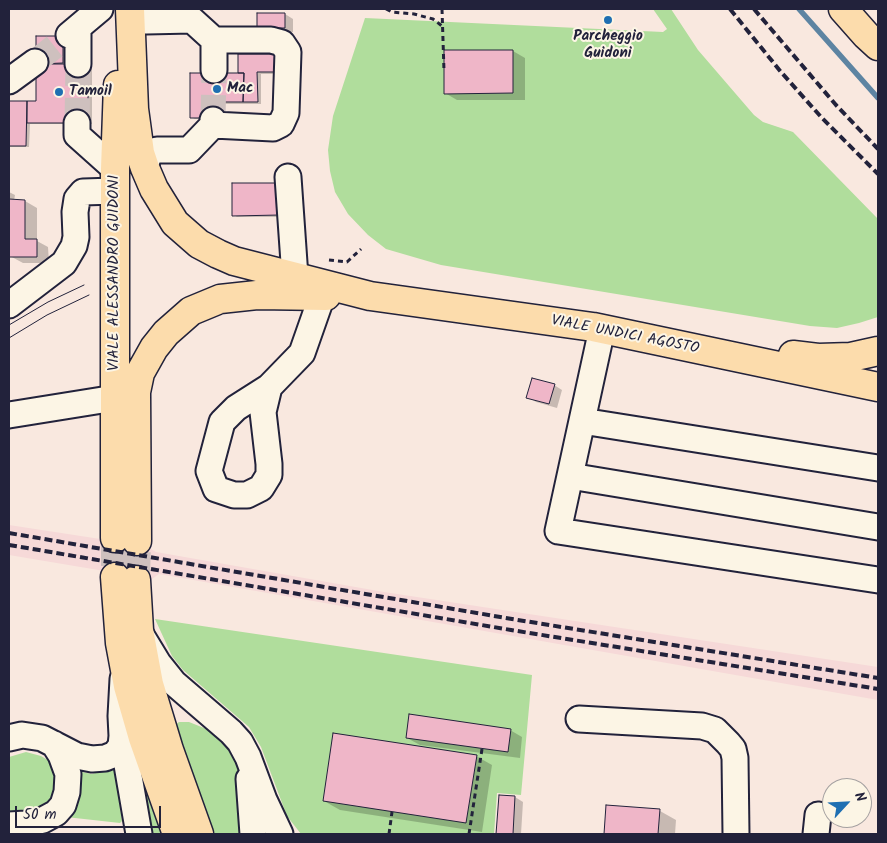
<!DOCTYPE html>
<style>
body{margin:0}
#map{position:relative;width:887px;height:843px;overflow:hidden;background:#f9e8df;font-family:Kalam,sans-serif}
canvas{display:block}
.frame{position:absolute;inset:0;border:10px solid #22223b;pointer-events:none}
.north{position:absolute;left:822px;top:778px;width:50px;height:50px;box-sizing:border-box;background:#fcf5e5;border:1px solid #a5a1a1;border-radius:50%;rotate:65deg;font-size:14px;font-weight:700;line-height:20px;text-align:center;color:#22223b}
.north::after{content:'';display:block;margin:auto;width:18px;height:22px;background:#1f6fb2;clip-path:polygon(50% 0,100% 100%,50% 72%,0 100%)}
.scale{position:absolute;left:15px;top:806px;width:146px;height:22px;box-sizing:border-box;border:2px solid #22223b;border-top:0;padding-left:6px;font-size:15px;line-height:18px;white-space:nowrap;color:#22223b;-webkit-text-stroke:4px #fcf5e5;paint-order:stroke}
</style>
<div id="map">
<canvas width="887" height="843"></canvas>
<div class="frame"></div>
<div class="north">N</div>
<div class="scale">50 m</div>
</div>
<script>
const g = document.querySelector('canvas').getContext('2d');
g.lineJoin = 'round';
function paint(path, color) {
  g.fillStyle = color;
  g.fill(path, 'evenodd');
}
function toPath(rows) {
  const path = new Path2D();
  for (const r of rows) {
    path.moveTo(r[0], r[1]);
    for (let i = 2; i < r.length; i += 2) path.lineTo(r[i], r[i + 1]);
  }
  return path;
}
function strokePath(path, color, width, dash) {
  g.strokeStyle = color;
  g.lineWidth = width;
  g.lineCap = dash ? 'butt' : 'round';
  g.setLineDash(dash || []);
  g.stroke(path);
}
function label(font, color, halo, rows, align = 'center') {
  g.font = font + ' Kalam,sans-serif';
  g.lineWidth = 4;
  g.setLineDash([]);
  g.textBaseline = 'middle';
  g.strokeStyle = halo;
  g.fillStyle = color;
  for (const [text, x, y, turn = 0] of rows) {
    g.save();
    g.translate(x, y);
    g.rotate((+turn || 0) * Math.PI / 180);
    g.textAlign = isNaN(turn) ? turn : align;
    if (halo) g.strokeText(text, 0, 0);
    g.fillText(text, 0, 0);
    g.restore();
  }
}
paint(toPath([
 [9,525,146,546,156,552,384,592,878,667,878,700,159,574,152,579,9,555]
]), '#f6d9d8');
paint(toPath([
 [653,9,671,9,698,50,754,115,763,122,793,132,878,219,878,317,859,323,837,328,810,326,441,265,386,249,368,235,348,214,335,192,330,171,328,150,333,116,365,18,663,32,667,29],
 [155,619,532,675,521,795,497,793,494,834,301,834,287,816,261,747,249,727,183,670,172,656],
 [179,722,189,722,209,730,226,745,232,754,242,775,247,834,210,834,173,727],
 [135,750,165,834,153,834,147,819],
 [26,752,41,756,53,763,60,787,45,813,9,815,9,757],
 [112,768,115,769,122,821,120,823,66,817,77,769,82,772,92,774]
]), '#b0dd9c');
paint(toPath([
 [285,14,293,19,293,32,266,32],
 [63,37,92,67,92,124,30,124,29,147,9,147,9,102,38,103,37,38],
 [513,51,525,58,525,100,457,100,445,93],
 [275,55,278,57,278,74,261,74,261,104,218,104,218,119,195,119,191,117,239,75],
 [233,185,284,217,237,217,234,215],
 [9,192,15,195,14,201,25,201,37,208,37,241,48,247,49,263,23,263,10,256,9,251],
 [554,385,562,390,557,408,536,402,528,397],
 [510,730,522,737,520,758,420,745,407,738],
 [476,756,492,765,482,832,340,810,324,801],
 [500,796,515,797,523,802,521,834,498,834],
 [607,807,660,811,676,820,675,834,605,834]
]), '#0003');
strokePath(toPath([
 [799,9,878,98]
]), '#5d84a2', 5.5);
const building = toPath([
 [257,13,285,13,285,28,257,28,257,13],
 [36,36,63,36,63,63,36,64,36,36],
 [444,50,513,50,513,93,444,94,444,50],
 [238,54,275,54,275,72,257,72,258,102,243,102,244,73,238,73,238,54],
 [36,64,88,64,88,123,27,123,27,101,36,101,36,64],
 [190,73,244,73,243,102,215,102,215,118,190,118,190,73],
 [9,101,27,101,26,146,9,146,9,101],
 [232,183,280,183,280,215,232,216,232,183],
 [9,199,25,200,25,239,37,239,37,257,9,257,9,199],
 [532,378,555,384,549,404,526,398,532,378],
 [409,714,511,729,508,752,406,738,409,714],
 [333,733,477,755,466,823,323,801,333,733],
 [499,795,515,796,513,834,496,834,499,795],
 [606,805,660,809,658,834,604,834,606,805]
]);
paint(building, '#efb6c8');
strokePath(building, '#22223b', 1);
strokePath(toPath([
 [35,62,69,35],
 [213,120,214,70],
 [77,123,78,64]
]), '#cec0be', 25, [25, 12]);
strokePath(toPath([
 [115,538,115,577],
 [136,580,137,541]
]), '#cec0be', 28, [28, 14]);
const minor = toPath([
 [133,9,135,15,146,21,192,20,214,40,214,70],
 [69,35,100,9],
 [78,64,78,28],
 [9,81,35,62],
 [77,123,77,135,115,169],
 [213,125,273,128,281,124,286,113,288,52,282,43,271,40,214,40],
 [147,173,146,163,150,152,157,150,189,150,213,125,213,120],
 [288,177,295,277],
 [9,305,64,263,74,246,76,237,75,212,77,199,83,192,115,191],
 [602,329,558,531,878,580],
 [269,387,236,408,222,422,209,471,216,489,234,495,247,495,261,488,269,475,269,464,263,412,269,387,302,353,322,296],
 [9,415,115,398],
 [582,421,878,468],
 [570,476,878,527],
 [141,635,158,663,174,683,231,732,240,742,248,757,264,800,280,834],
 [123,679,121,716,122,736,139,834],
 [579,719,702,726,715,730,728,743,733,749,735,758,736,834],
 [9,738,22,735,42,738,77,756,92,759,105,758,115,754,121,746,122,736],
 [249,779,253,834],
 [9,825,26,824,43,820,56,813,63,805,67,792,68,774,61,755,54,744],
 [816,834,818,815]
]);
const major = toPath([
 [130,9,134,109,140,153,145,168,154,189,175,223,199,244,218,254,234,261,370,296,593,327,878,387],
 [843,9,866,35,878,46],
 [793,355,818,358,851,357,878,351],
 [115,538,115,169,118,85],
 [137,541,136,392,140,373,154,348,166,333,191,311,220,299,257,295,326,296],
 [115,577,120,643,128,686,143,738,177,834],
 [136,580,139,630,149,684,169,750,199,834]
]);
strokePath(minor, '#22223b', 29);
strokePath(major, '#22223b', 31);
strokePath(toPath([
 [386,9,392,12,414,14,433,19,442,26],
 [442,9,444,71],
 [329,260,347,262,361,249],
 [389,834,392,812],
 [469,834,482,749]
]), '#22223b', 3, [5, 4]);
strokePath(minor, '#fcf5e5', 25);
strokePath(major, '#fcdcac', 28);
strokePath(toPath([
 [9,325,48,302,84,285],
 [9,338,47,315,89,295]
]), '#22223b', 1);
strokePath(toPath([
 [730,9,781,72,822,118,878,174],
 [754,9,836,105,878,149],
 [9,533,512,619,878,678],
 [9,545,511,630,878,689]
]), '#22223b', 4, [8, 4]);
for (const [x, y, r, color] of [
 [608,20,5,"#1f6fb2"],
 [217,89,5,"#1f6fb2"],
 [59,92,5,"#1f6fb2"]
]) {
  const dot = new Path2D();
  dot.arc(x, y, r, 0, 2 * Math.PI);
  g.fillStyle = color;
  g.fill(dot);
  strokePath(dot, '#fcf5e5', 2);
}
label('bold 15px', '#22223b', '#fcf5e5', [
 ["Parcheggio",608,37,"center"],
 ["Guidoni",608,54,"center"],
 ["Mac",227,89],
 ["Tamoil",69,92]
], 'left');
label('15px', '#22223b', '#fcf5e5', [
 ["VIALE ALESSANDRO GUIDONI",115,273,-90],
 ["VIALE UNDICI AGOSTO",625,336,11]
]);
</script>
